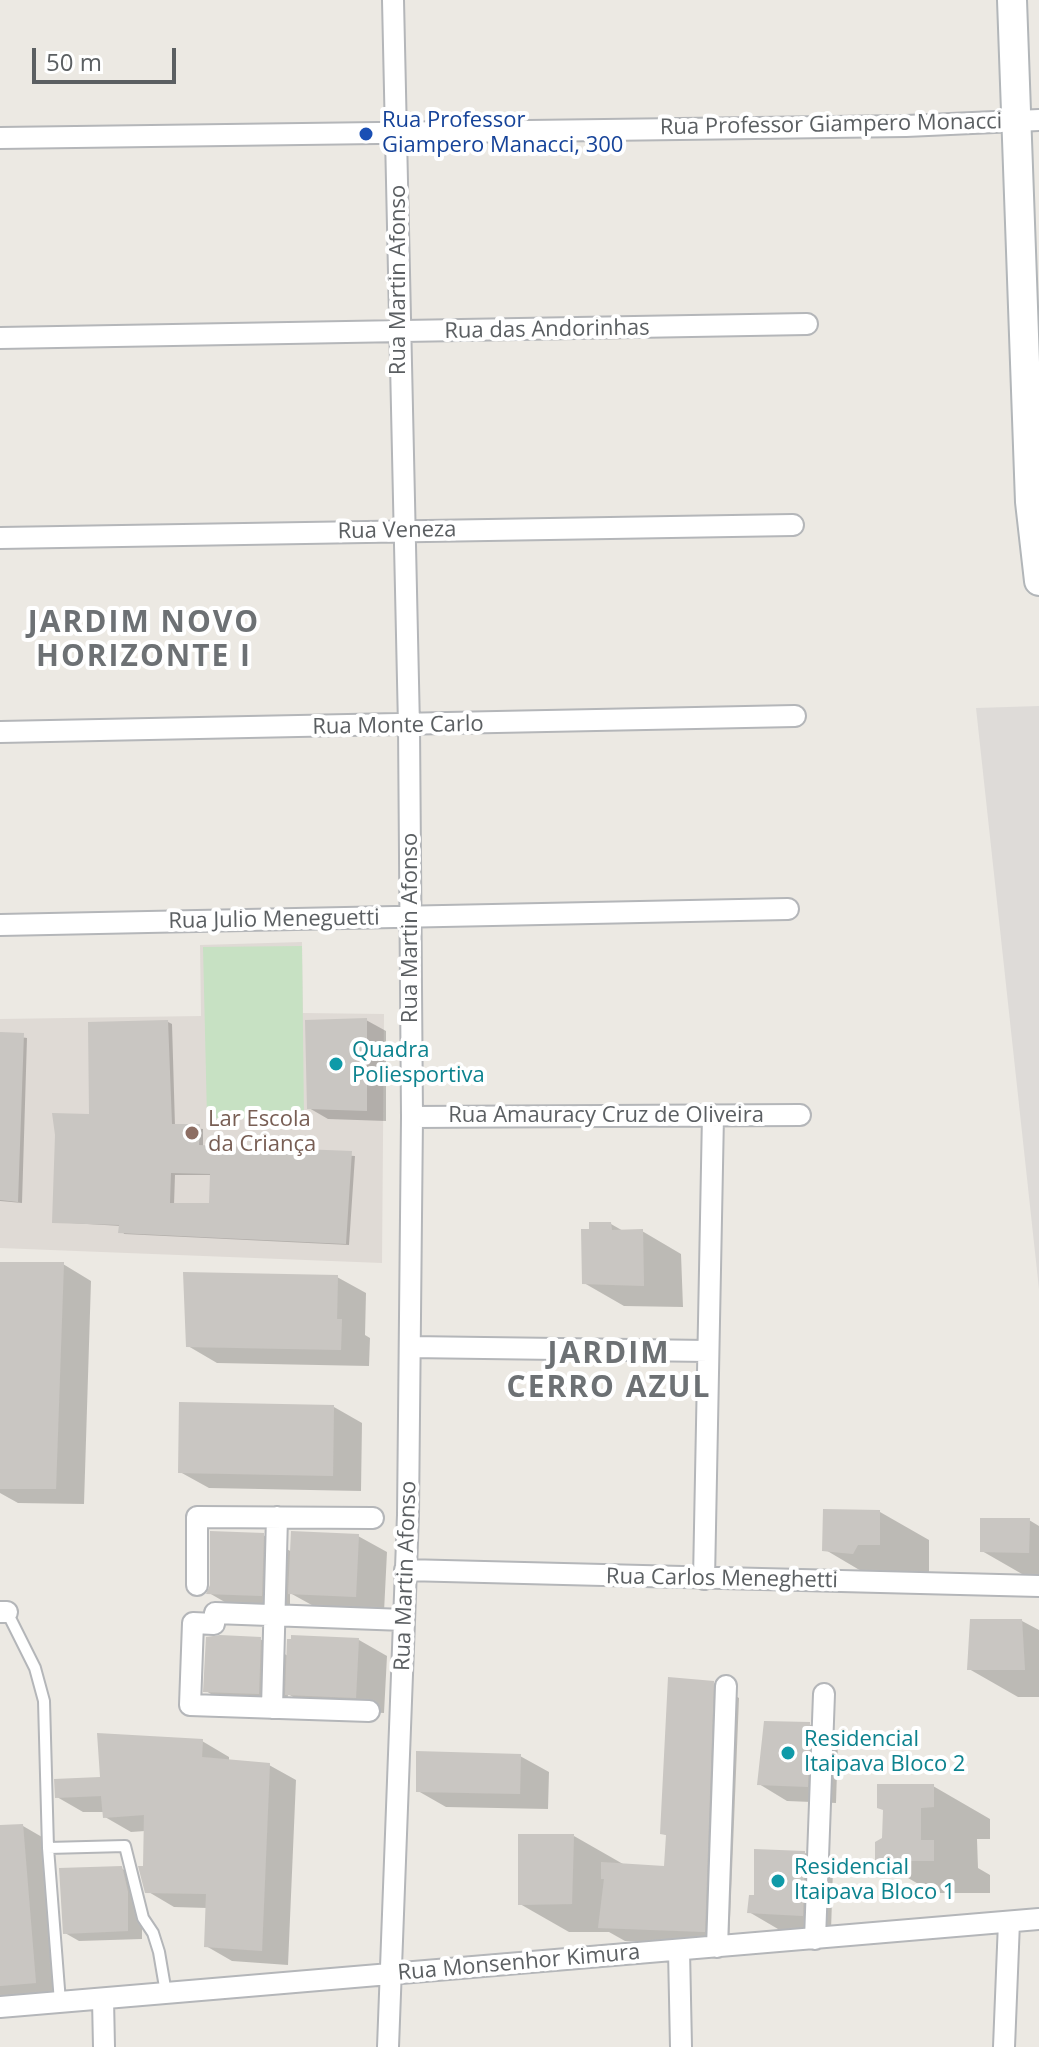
<!DOCTYPE html>
<meta charset="utf-8">
<style>
body{margin:0}
#map{position:relative;width:1039px;height:2047px;overflow:hidden;background:#ece9e3;font-family:"Open Sans",sans-serif}
canvas{display:block}
.scale{position:absolute;left:32px;top:48px;width:144px;height:36px;box-sizing:border-box;border:4px solid #5b5f62;border-top:0;padding-left:10px;font-size:24px;line-height:28px;white-space:nowrap;color:#5b5f62;-webkit-text-stroke:6px #fff;paint-order:stroke}
</style>
<div id="map">
<canvas width="1039" height="2047"></canvas>
<div class="scale">50 m</div>
</div>
<script>
const g = document.querySelector('canvas').getContext('2d');
g.lineJoin = 'round';
function paint(path, color) {
  g.fillStyle = color;
  g.fill(path, 'evenodd');
}
function toPath(rows) {
  const path = new Path2D();
  for (const r of rows) {
    path.moveTo(r[0], r[1]);
    for (let i = 2; i < r.length; i += 2) path.lineTo(r[i], r[i + 1]);
  }
  return path;
}
function strokePath(path, color, width, dash) {
  g.strokeStyle = color;
  g.lineWidth = width;
  g.lineCap = dash ? 'butt' : 'round';
  g.setLineDash(dash || []);
  g.stroke(path);
}
function label(font, color, halo, rows, align = 'center') {
  g.font = font + ' "Open Sans",sans-serif';
  g.lineWidth = 8;
  g.setLineDash([]);
  g.textBaseline = 'middle';
  g.strokeStyle = halo;
  g.fillStyle = color;
  for (const [text, x, y, turn = 0] of rows) {
    g.save();
    g.translate(x, y);
    g.rotate((+turn || 0) * Math.PI / 180);
    g.textAlign = isNaN(turn) ? turn : align;
    if (halo) g.strokeText(text, 0, 0);
    g.fillText(text, 0, 0);
    g.restore();
  }
}
paint(toPath([
 [1039,706,1039,1289,976,708]
]), '#dedbd8');
paint(toPath([
 [302,942,303,1013,384,1014,382,1263,0,1248,0,1019,201,1016,200,945]
]), '#dfdad5');
paint(toPath([
 [302,946,304,1119,207,1118,203,947]
]), '#c7e1c3');
paint(toPath([
 [366,1020,386,1031,386,1121,328,1119,309,1108],
 [168,1022,172,1024,175,1126,203,1129,203,1147,355,1156,349,1245,124,1234,121,1226,54,1222,91,1117],
 [175,1175,212,1175,211,1205,174,1205],
 [0,1034,27,1038,22,1203,0,1201],
 [611,1224,625,1232,642,1231,681,1254,683,1307,624,1306,584,1283],
 [0,1264,63,1264,91,1281,84,1504,18,1503,0,1493],
 [337,1277,366,1293,365,1335,370,1338,369,1366,217,1363,188,1346],
 [334,1407,362,1423,361,1491,209,1488,180,1472],
 [880,1512,929,1540,929,1572,907,1572,903,1581,873,1578,824,1549],
 [1029,1520,1039,1526,1039,1574,1022,1574,982,1551],
 [263,1535,292,1552,358,1536,387,1552,384,1612,319,1609,290,1593,290,1612,237,1609,209,1593],
 [1022,1621,1039,1630,1039,1697,1018,1697,969,1669],
 [260,1639,288,1656,359,1640,387,1656,384,1713,316,1710,288,1694,287,1710,234,1708,206,1691],
 [714,1683,739,1698,729,1945,625,1941,609,1932,569,1932,520,1904,574,1836,623,1864,666,1868,668,1836,662,1833],
 [809,1724,838,1741,836,1803,787,1801,759,1784],
 [202,1741,229,1757,229,1761,269,1765,296,1780,288,1965,232,1961,206,1946,207,1908,174,1907,147,1891,145,1831,131,1832,105,1817,104,1812,83,1812,57,1797],
 [520,1756,549,1772,548,1809,446,1807,418,1791],
 [933,1786,990,1819,990,1839,977,1839,978,1868,990,1875,990,1893,934,1893,877,1860,884,1839],
 [23,1826,42,1837,54,1993,0,1997,0,1827],
 [805,1853,833,1869,831,1931,778,1929,749,1912,756,1897],
 [121,1868,136,1877,142,1902,142,1939,79,1941,65,1933]
]), '#0003');
paint(toPath([
 [367,1018,367,1111,307,1109,305,1020],
 [168,1020,172,1124,200,1124,199,1145,352,1151,346,1244,118,1233,119,1225,52,1223,55,1135,52,1113,89,1114,88,1022],
 [171,1173,210,1174,209,1203,170,1203],
 [0,1032,24,1033,18,1202,0,1200],
 [589,1222,611,1222,612,1230,643,1229,644,1286,582,1284,581,1229,589,1229],
 [0,1262,64,1262,56,1489,0,1489],
 [183,1272,338,1275,337,1319,342,1319,341,1350,186,1347],
 [179,1402,334,1405,333,1476,178,1473],
 [823,1509,880,1510,880,1545,858,1545,853,1554,822,1551],
 [980,1518,1030,1518,1029,1553,980,1552],
 [210,1531,264,1533,262,1596,206,1594,210,1585],
 [291,1531,359,1534,356,1597,288,1594],
 [970,1619,1022,1619,1025,1670,967,1670],
 [220,1635,261,1637,259,1694,203,1692,206,1637],
 [291,1635,359,1638,356,1698,285,1695,287,1639,291,1639],
 [668,1677,714,1681,705,1932,598,1928,604,1879,601,1879,601,1862,664,1866,666,1835,660,1834],
 [764,1721,810,1722,808,1787,757,1785],
 [97,1733,203,1739,202,1757,270,1763,262,1951,204,1947,206,1894,145,1893,138,1866,143,1866,144,1815,103,1818,101,1796,55,1798,54,1779,100,1777],
 [416,1751,521,1754,520,1794,416,1792],
 [877,1784,934,1784,934,1807,921,1808,921,1840,934,1840,934,1861,875,1861,875,1842,882,1838,883,1810,877,1808],
 [23,1824,36,1983,0,1986,0,1825],
 [518,1834,574,1834,572,1904,518,1905],
 [754,1849,805,1851,803,1916,747,1913,749,1895,754,1895],
 [122,1866,128,1892,128,1931,63,1934,59,1868]
]), '#c9c6c2');
const lane = toPath([
 [7,1612,35,1668,44,1701,48,1848],
 [60,2002,48,1848,125,1846,143,1918,153,1933,159,1952,166,1993]
]);
const street = toPath([
 [0,138,906,126,1039,120],
 [0,338,807,324],
 [0,538,793,525],
 [0,732,795,716],
 [0,925,788,909],
 [412,1117,800,1115],
 [410,1347,708,1351],
 [405,1570,1039,1586],
 [704,1579,713,1115],
 [197,1585,197,1517,373,1518],
 [0,1612,7,1612],
 [272,1708,277,1517],
 [369,1711,190,1705,193,1623,214,1624,215,1613,404,1620],
 [815,1939,824,1694],
 [717,1947,726,1686],
 [679,1950,681,2047],
 [103,1999,104,2047],
 [0,2007,1039,1919],
 [388,2047,408,1515,412,1117,409,726,393,0],
 [1004,2047,1009,1922]
]);
const secondary = toPath([
 [1012,0,1030,502,1039,581]
]);
strokePath(lane, '#b4b6b9', 14);
strokePath(street, '#b4b6b9', 24);
strokePath(secondary, '#b2b6b9', 32);
strokePath(lane, '#fff', 10);
strokePath(street, '#fff', 20);
strokePath(secondary, '#fff', 28);
for (const [x, y, r, color] of [
 [366,134,8,"#1a4fb4"],
 [336,1064,8,"#0f9aa8"],
 [192,1133,8,"#8d6e63"],
 [788,1753,8,"#0f9aa8"],
 [778,1881,8,"#0f9aa8"]
]) {
  const dot = new Path2D();
  dot.arc(x, y, r, 0, 2 * Math.PI);
  g.fillStyle = color;
  g.fill(dot);
  strokePath(dot, '#fff', 3);
}
label('22px', '#164399', '#fff', [
 ["Rua Professor",382,121],
 ["Giampero Manacci, 300",382,146]
], 'left');
label('22px', '#5b5f62', '#fff', [
 ["Rua Professor Giampero Monacci",831,125,-1],
 ["Rua Martin Afonso",399,280,-90],
 ["Rua das Andorinhas",547,330,-1],
 ["Rua Veneza",397,531,-1],
 ["Rua Monte Carlo",398,726,-1],
 ["Rua Julio Meneguetti",274,920,-1],
 ["Rua Martin Afonso",411,928,-90],
 ["Rua Amauracy Cruz de Oliveira",606,1116],
 ["Rua Martin Afonso",406,1576,-88],
 ["Rua Carlos Meneghetti",722,1579,1],
 ["Rua Monsenhor Kimura",519,1963,-5]
]);
label('22px', '#0d838f', '#fff', [
 ["Quadra",352,1051],
 ["Poliesportiva",352,1076],
 ["Residencial",804,1740],
 ["Itaipava Bloco 2",804,1765],
 ["Residencial",794,1868],
 ["Itaipava Bloco 1",794,1893]
], 'left');
label('22px', '#785e54', '#fff', [
 ["Lar Escola",208,1120],
 ["da Criança",208,1145]
], 'left');
g.letterSpacing = '2px';
label('bold 30px', '#6d7174', '#fff', [
 ["JARDIM NOVO",144,623],
 ["HORIZONTE I",144,657],
 ["JARDIM",609,1354],
 ["CERRO AZUL",609,1388]
]);
g.letterSpacing = '0px';
</script>
